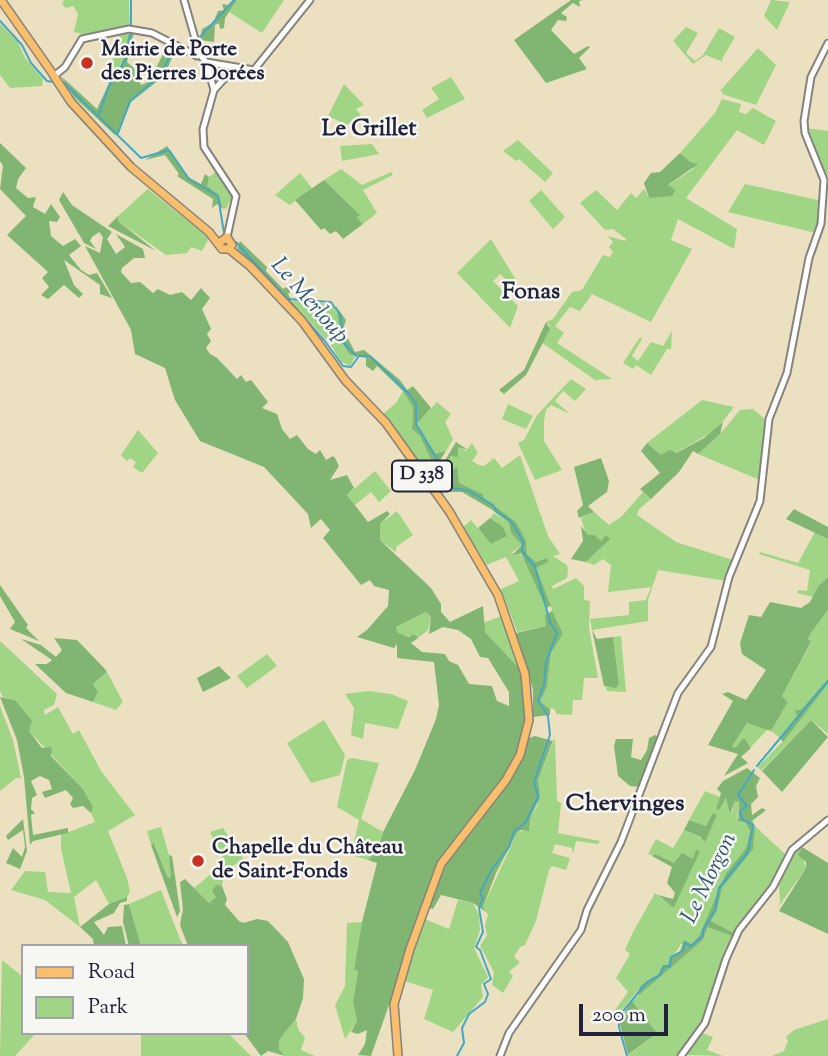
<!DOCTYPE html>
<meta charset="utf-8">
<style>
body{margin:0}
#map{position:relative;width:828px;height:1056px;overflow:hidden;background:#ebe1c0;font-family:"Sorts Mill Goudy",serif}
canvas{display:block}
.legend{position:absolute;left:21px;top:944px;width:228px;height:91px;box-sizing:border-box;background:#f6f6f2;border:2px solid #a1a1a9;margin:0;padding:9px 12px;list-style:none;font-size:21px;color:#22223b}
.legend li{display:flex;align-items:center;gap:14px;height:35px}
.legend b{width:35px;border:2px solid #a1a1a9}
.scale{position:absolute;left:579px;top:1004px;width:89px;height:32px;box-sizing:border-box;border:4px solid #22223b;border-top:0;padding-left:9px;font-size:21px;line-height:24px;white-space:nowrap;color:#22223b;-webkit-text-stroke:5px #f6f6f2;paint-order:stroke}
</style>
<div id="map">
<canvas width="828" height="1056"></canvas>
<ul class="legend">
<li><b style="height:9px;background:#f9bf6d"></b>Road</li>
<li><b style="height:19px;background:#a0d585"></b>Park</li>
</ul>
<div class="scale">200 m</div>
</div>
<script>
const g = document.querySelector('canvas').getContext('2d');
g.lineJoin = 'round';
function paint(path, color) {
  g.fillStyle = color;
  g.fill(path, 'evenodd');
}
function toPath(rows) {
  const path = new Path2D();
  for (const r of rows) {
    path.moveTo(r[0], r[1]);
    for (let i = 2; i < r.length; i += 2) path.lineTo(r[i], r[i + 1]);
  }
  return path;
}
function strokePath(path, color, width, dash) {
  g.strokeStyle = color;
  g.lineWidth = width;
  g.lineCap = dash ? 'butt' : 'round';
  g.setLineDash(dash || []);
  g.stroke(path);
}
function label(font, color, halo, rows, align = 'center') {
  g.font = font + ' "Sorts Mill Goudy",serif';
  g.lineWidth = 5;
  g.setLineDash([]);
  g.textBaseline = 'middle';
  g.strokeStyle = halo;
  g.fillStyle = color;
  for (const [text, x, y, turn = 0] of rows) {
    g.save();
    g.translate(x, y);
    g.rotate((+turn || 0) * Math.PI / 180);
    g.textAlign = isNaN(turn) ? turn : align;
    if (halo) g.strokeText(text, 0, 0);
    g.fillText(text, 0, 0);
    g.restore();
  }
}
paint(toPath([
 [64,0,129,0,130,27,82,34,74,32,78,14,73,6,66,8,62,4],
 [237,0,284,0,262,33,229,12],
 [771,0,790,2,777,30,764,16],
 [0,24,18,42,25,58,43,79,42,86,10,88,0,75],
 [686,27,698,33,686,53,695,61,703,55,719,28,735,37,722,59,723,62,706,55,693,64,673,41],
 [129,32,121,66,113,79,108,75,120,34],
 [758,48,776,65,756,105,722,94,723,92,720,91],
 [451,77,465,99,427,118,422,110,439,99,431,88],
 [344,84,364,105,356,109,361,115,347,125,328,116],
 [722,99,741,104,739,112,746,114,753,108,776,121,764,145,737,130,686,198,737,229,734,249,678,219,671,240,692,249,651,322,592,294,580,311,570,307,555,326,564,333,557,343,612,379,595,380,541,342,550,326,546,322,553,319,572,292,582,290,603,255,610,257,613,252,609,247,613,242,608,236,625,241,626,239,613,229,605,230,580,203,596,190,617,210,631,193,636,198,644,189,649,198,693,169,680,153,715,113],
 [806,128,828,131,828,177,813,147],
 [518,140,553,173,545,182,519,159,516,161,503,151],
 [372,144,379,154,342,161,340,146],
 [341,169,362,185,391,172,393,175,363,190,377,213,363,224,357,217,359,214,324,180],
 [217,171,233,196,233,204,229,202,227,208,223,209,219,195,206,186,209,177],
 [300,173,312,188,290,205,275,195],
 [745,184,822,201,816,233,728,212],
 [148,189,209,238,202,251,191,247,187,253,166,255,118,221,118,216],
 [541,190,565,217,553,229,529,201],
 [491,239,516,280,511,284,500,274,493,281,518,306,510,328,457,273],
 [294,300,332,304,340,319,340,338,350,355,355,357,350,366,340,361,331,345,292,302],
 [672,331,671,349,667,349,651,375,636,365,633,369,623,363,640,337,642,339,632,356,638,361,651,342,663,346],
 [571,379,586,389,575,401,563,391,555,401,570,414,551,405,546,410,544,421,544,441,562,470,535,480,518,443,524,440,537,415],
 [403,391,413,408,412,428,420,436,435,468,429,477,383,414,396,403],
 [702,400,734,407,716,430,675,453,661,455,647,443],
 [437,402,451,414,445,422,453,439,446,451,435,455,417,424],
 [508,404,533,416,526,429,502,419],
 [753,409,766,420,762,481,698,454,720,434,740,410],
 [138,430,158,453,142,473,133,467,136,462,130,458,127,461,121,455],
 [472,443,478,453,472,461,479,465,484,466,494,458,502,468,520,455,548,536,560,554,553,556,567,565,568,570,567,578,552,586,553,589,576,578,584,586,584,600,590,601,589,628,598,678,584,678,582,700,573,700,572,715,556,714,555,709,544,708,540,702,547,687,551,653,563,634,553,617,551,606,537,573,536,567,546,559,536,562,527,554,526,541,512,519,483,497,483,494,459,483,454,468,448,471,447,465,452,455,458,455,458,446,466,451],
 [375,471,391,491,379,502,371,492,355,505,347,495],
 [643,492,651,499,639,509,637,515,676,542,733,560,726,581,658,570,648,600,648,621,592,630,590,619,629,615,629,602,646,600,651,587,608,592,611,565,603,559,594,565,586,562,599,550,601,541,586,534,581,518,594,512,609,525,621,517],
 [397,511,413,535,396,547,396,552,380,540,380,524],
 [494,513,509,523,511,533,522,545,511,553,520,553,530,570,544,599,548,614,546,626,517,632,501,589,519,581,506,557,487,565,463,527,471,520,491,544,502,526,490,518],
 [815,532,828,539,828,577,819,585,813,597,797,593,798,590,807,591,810,570,759,554,760,552,798,563],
 [828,610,828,679,780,738,771,731,788,702,782,696,811,643,808,639,811,633],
 [426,612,431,617,428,630,418,638,398,634,396,627],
 [501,616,512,645,518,667,485,632,483,623],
 [621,636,626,692,607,691,606,687,616,687,619,684,613,637],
 [0,641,57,694,54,705,44,710,45,715,58,707,73,734,79,730,101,771,135,815,108,831,127,878,130,892,127,897,109,904,96,880,74,897,80,927,45,900,11,890,25,871,45,872,48,892,71,893,61,849,61,835,95,822,91,813,92,807,83,789,29,731,15,700,3,697,0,691],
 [267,654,277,666,247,688,237,676],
 [107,672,123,702,116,710,93,702,98,692,93,684],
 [828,684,828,734,811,720,761,771,758,767,783,741],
 [369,691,391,694,408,701,398,729,365,723,363,739,351,735,354,708,345,694],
 [0,706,13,740,21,778,16,778,0,791],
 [324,720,345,755,340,775,311,783,287,743],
 [747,723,768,729,751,747,746,740,735,748,731,746],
 [555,738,557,801,561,803,558,833,600,841,598,844,576,841,573,854,572,848,555,844,552,853,570,858,566,870,552,866,549,870,536,921,525,945,520,947,514,957,520,962,509,972,513,976,503,993,492,985,494,972,480,946,487,935,485,925,488,915,483,907,517,833,530,828,531,816,538,805,538,780],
 [352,758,379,763,361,819,383,832,378,850,368,860,351,855,359,820,337,807,347,760],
 [705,791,720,797,716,809,719,810,726,798,729,800,729,813,732,812,735,800,739,802,737,818,745,822,750,831,746,848,726,873,699,936,691,944,681,944,668,964,662,966,657,976,647,980,617,1015,615,1010,628,992,616,978,630,954,625,950,632,934,655,893,671,906,693,859,674,863,648,854,656,839,673,848,684,830,702,838,706,826,689,820],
 [755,826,786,855,773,883,734,933,711,921,717,911,722,888,752,849],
 [161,827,170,859,171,878,168,878,155,844,151,845,147,831],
 [223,828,244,860,224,870,222,886,216,886,216,897,209,903,194,888,212,873,217,877,224,870,220,862,224,858,213,848,216,845,210,832],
 [799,846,806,868,776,910,780,903,779,882],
 [161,890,180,939,184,946,141,946,129,904],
 [458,900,473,903,479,915,480,930,474,948,488,977,481,985,483,997,453,1032,424,1019,433,990,404,981,425,919,449,929],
 [362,922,354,969,358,970,353,1002,357,1021,345,1039,335,1005,345,986,347,923],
 [709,926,732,936,704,1019,692,1040,677,1056,628,1056,657,1033,632,1001,703,940],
 [2,960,23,977,23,1033,36,1033,15,1056,0,1056],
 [296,1019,298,1029,305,1038,301,1050,315,1056,285,1056,279,1049,279,1040],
 [828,1019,828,1056,772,1056,784,1051,788,1041,786,1037,794,1030],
 [141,1033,228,1033,251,1056,141,1056],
 [702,1033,713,1037,707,1050,723,1056,686,1055]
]), '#a0d585');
paint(toPath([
 [233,0,237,0,225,18,224,28,220,29,219,23,215,25,214,42,200,40,202,29,213,23,218,11,224,10,222,4,229,5],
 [571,0,584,0,579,1,580,7,573,3,561,13,567,17,566,21,558,20,551,30,574,54,588,46,590,47,579,58,587,69,546,83,514,40],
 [129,32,134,32,127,62,134,68,141,85,153,80,158,76,159,71,156,68,163,54,169,54,173,46,176,49,164,76,131,102,119,132,115,135,74,97,61,76,97,109,109,83,105,77,108,75,113,79,121,66],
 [0,143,26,168,18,179,16,188,28,198,36,197,33,207,45,214,51,204,60,217,57,222,49,221,51,236,63,246,75,239,81,246,69,255,81,270,89,275,97,273,112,298,100,294,100,285,64,260,74,285,83,294,79,298,64,285,48,299,41,295,49,287,42,278,48,272,7,235,26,216,0,189,3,166,0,161],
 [167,146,188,177,201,184,205,174,209,177,207,186,219,195,223,209,217,204,212,208,213,199,177,176,179,174,165,155,145,160],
 [680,153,690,162,698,164,668,185,675,190,672,196,649,198,644,183,651,173,660,172],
 [324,180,360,215,357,217,363,224,343,239,336,231,330,234,324,228,321,230,295,200],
 [63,192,72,205,112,232,107,239,116,254,125,247,116,234,143,249,145,258,134,258,122,268,121,272,131,283,140,282,153,293,158,289,170,295,182,292,191,300,201,288,210,298,202,309,211,329,207,334,211,341,206,348,210,354,217,358,237,379,241,375,246,382,251,380,268,402,262,408,277,414,282,429,290,439,297,435,308,449,316,454,320,450,326,460,333,456,335,458,339,466,330,480,347,475,354,488,347,495,368,522,387,511,390,514,380,524,380,540,431,588,441,604,441,612,450,622,483,606,485,632,518,667,524,679,525,722,517,750,503,777,439,863,371,1056,358,1055,365,1044,367,1030,358,1034,351,1032,357,1021,353,1002,358,971,354,969,362,922,377,863,368,860,378,850,383,832,415,770,436,719,439,705,434,662,397,658,397,644,394,648,357,637,367,630,388,606,389,590,374,586,370,580,361,585,323,538,330,530,321,519,311,528,308,514,264,467,200,441,175,400,165,368,135,354,131,330,85,246,100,253,103,237,99,232,92,237,90,241,96,249,84,243,59,200],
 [426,612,431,617,429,634,443,627,458,630,471,639,480,657,488,658,509,692,509,706,497,701,492,686,469,684,458,665,449,661,445,654,422,652,411,643,418,638,414,634,409,637,398,633,396,627],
 [118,216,118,221,156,251,108,226],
 [240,241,267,267,266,271,283,289,287,287,291,291,288,294,292,302,312,325,310,327,237,248],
 [336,306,346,320,343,329,355,352,364,350,400,380,407,390,413,386,431,408,417,424,435,454,446,451,435,468,420,436,412,429,413,408,403,391,377,366,373,371,366,366,366,358,350,355,342,343],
 [546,322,550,329,526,375,504,394,499,390,524,370],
 [723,422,720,434,698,454,693,451,679,472,651,499,640,489,660,473,641,451,647,443,661,455,670,450,676,453,704,438],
 [456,442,468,450,458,447,458,457,451,456,447,465,447,488,453,476,452,470,457,467,459,483,483,494,483,497,516,522,526,541,527,554,536,562,547,558,548,562,536,568,551,606,546,608,521,553,512,555,522,545,511,533,509,523,491,509,462,492,441,492,435,477],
 [601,458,609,481,607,492,588,506,594,512,579,518,577,511,583,505,574,467],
 [794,509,828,527,828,539,786,519],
 [490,518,502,526,507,536,491,544,478,528],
 [581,526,588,535,594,535,601,541,606,535,610,539,586,562,571,559,583,541],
 [828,577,828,610,811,633,808,639,811,642,782,696,788,702,771,731,747,723,732,746,735,748,743,739,746,740,751,748,741,757,748,763,724,776,738,754,708,745,733,701,722,694,728,692,746,700,766,670,742,654,740,643,749,615,761,617,770,602,801,608,810,602,819,585],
 [0,585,28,625,26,628,39,641,10,629,15,622,0,596],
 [552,611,563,634,551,653,547,687,540,702,550,709,550,715,533,717,533,690,516,633,546,626,545,615],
 [592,630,597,639,613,637,619,684,616,688,604,686],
 [54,638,77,640,104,668,107,672,93,684,98,692,93,702,66,693,35,664,47,664,52,660,21,639,41,645,56,657,62,650],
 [219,666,231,678,203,692,197,678],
 [828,679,828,684,783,742,780,738,797,716,795,710,801,710],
 [0,697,15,700,32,721,29,731,42,748,52,747,51,756,83,789,93,807,91,813,83,806,73,808,70,804,73,798,66,790,45,798,42,792,52,789,49,780,40,776,31,781,37,795,32,798,31,809,35,813,31,815,33,835,68,828,68,833,33,841,30,845,24,777,17,740],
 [811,720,828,737,782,792,762,771],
 [655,735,660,738,639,787,630,786,618,776,614,746,616,739,633,739,631,757,641,760,647,750,649,738],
 [535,736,553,741,538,780,540,798,531,816,529,831,521,830,517,833,496,873,483,907,486,912,473,903,441,895,433,909,428,908,451,853,521,760,529,738],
 [747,768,760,778,756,786,758,797,751,804,752,815,762,808,766,810,752,821,755,826,753,849,722,888,717,911,711,921,734,933,732,936,708,927,703,940,638,996,640,986,657,976,662,966,668,964,670,958,680,951,684,940,691,944,699,936,726,873,746,848,750,831,745,822,738,821,739,802,735,801,730,814,726,798,719,810,716,809,721,793,717,789,723,781],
 [713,813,717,815,705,842,701,837,684,830,689,820,706,826],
 [23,819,27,851,20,869,6,863,13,848,22,857,25,847,23,830,8,840,6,836],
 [154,843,168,878,171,877,169,855,172,856,180,911,177,917,151,845],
 [802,847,828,863,828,934,779,911,806,868,806,862,798,855],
 [696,850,700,851,674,907,671,906,658,895,673,899,675,893,667,883,672,867,652,856,655,854,674,863,682,853,693,859],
 [185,879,209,903,216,897,212,891,216,885,222,886,227,899,225,905,239,921,243,923,257,919,268,921,288,942,304,979,303,998,296,1019,279,1040,279,1049,285,1056,268,1051,261,1056,244,1033,247,946,188,946,180,925,183,909,180,882],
 [127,897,127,901,120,903,114,913,94,922,104,935,108,927,122,926,126,946,94,946,93,939,80,927,109,904],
 [129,904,141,946,129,946,123,922,124,905],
 [632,1001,657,1033,628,1055,619,1020]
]), '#80b672');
strokePath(toPath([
 [0,21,22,45,31,63,47,81,53,82],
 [131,26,131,0],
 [200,37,234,0],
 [62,81,141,158,169,150,189,179,218,196,224,233],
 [99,114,109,86,126,59,131,32],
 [118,133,130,101,159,77,175,47],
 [236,242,324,340,343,366,351,367,359,356,370,356,409,394,416,404,416,424,445,472,444,487,467,490,493,505,497,512,510,520,523,541,522,551,535,567,550,622,557,633,546,662,544,685,538,700,548,716,550,735,534,782,538,797,525,823,514,831,509,847,492,869,480,893,483,899,479,908,483,932,476,947,480,950,491,979,484,984,488,994,485,1002,469,1014,462,1028,464,1043,457,1056],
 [289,299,331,302,341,316,343,342,356,356],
 [757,766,828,681],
 [627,1056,619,1027,619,1016,647,982,660,975,664,966,670,967,671,957,683,951,685,943,691,946,703,936,703,930,715,910,719,888,748,852,753,825,742,819,740,811,747,806,738,795,754,770]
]), '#44a8c4', 2);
const tertiary = toPath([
 [184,0,198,49],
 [200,55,206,62,214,90,203,129,204,147,236,196,227,237],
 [206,62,254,70,310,0],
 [54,76,65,67,82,39,129,29,152,33,197,56,201,53,198,49,194,53],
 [214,90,234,68],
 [500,1056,509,1033,581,930,587,910,621,842,678,693,711,647,729,577,760,501,769,419,787,373,809,258,821,224,824,180,805,133,804,121,811,77,828,43],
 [681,1056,705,1023,726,959,739,930,773,887,792,850,828,820]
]);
const primary = toPath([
 [1,0,55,77],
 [54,76,71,102,131,167,209,232,222,249,229,249,232,245,227,237,219,243],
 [229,249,250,266,302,321,345,380,386,423,449,511,498,595,525,674,529,720,520,755,506,780,441,864,410,949,394,1004,398,1056]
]);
strokePath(tertiary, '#86827e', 9);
strokePath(primary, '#86827e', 10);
strokePath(tertiary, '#fff', 5);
strokePath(primary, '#f9bf6d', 7);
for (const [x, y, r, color] of [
 [87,63,7,"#c8321e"],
 [198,861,7,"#c8321e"]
]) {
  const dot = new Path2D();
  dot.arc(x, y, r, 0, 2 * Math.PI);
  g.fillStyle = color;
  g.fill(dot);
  strokePath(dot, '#f6f6f2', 2.5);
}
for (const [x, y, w] of [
 [422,476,60]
]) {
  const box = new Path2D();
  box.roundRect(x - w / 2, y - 15.5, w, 31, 5);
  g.fillStyle = '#f6f6f2';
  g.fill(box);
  strokePath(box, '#22223b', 2);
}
label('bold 19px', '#22223b', null, [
 ["D 338",422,476]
]);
label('bold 21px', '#22223b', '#f6f6f2', [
 ["Mairie de Porte",101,51],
 ["des Pierres Dorées",101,75],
 ["Chapelle du Château",212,849],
 ["de Saint-Fonds",212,873]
], 'left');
label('bold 23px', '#22223b', '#f6f6f2', [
 ["Le Grillet",369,131],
 ["Fonas",531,294]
]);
label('italic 23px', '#305872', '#f6f6f2', [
 ["Le Merloup",308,302,49],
 ["Le Morgon",711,879,-64]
]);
label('bold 24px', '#22223b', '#f6f6f2', [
 ["Chervinges",625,806]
]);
</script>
